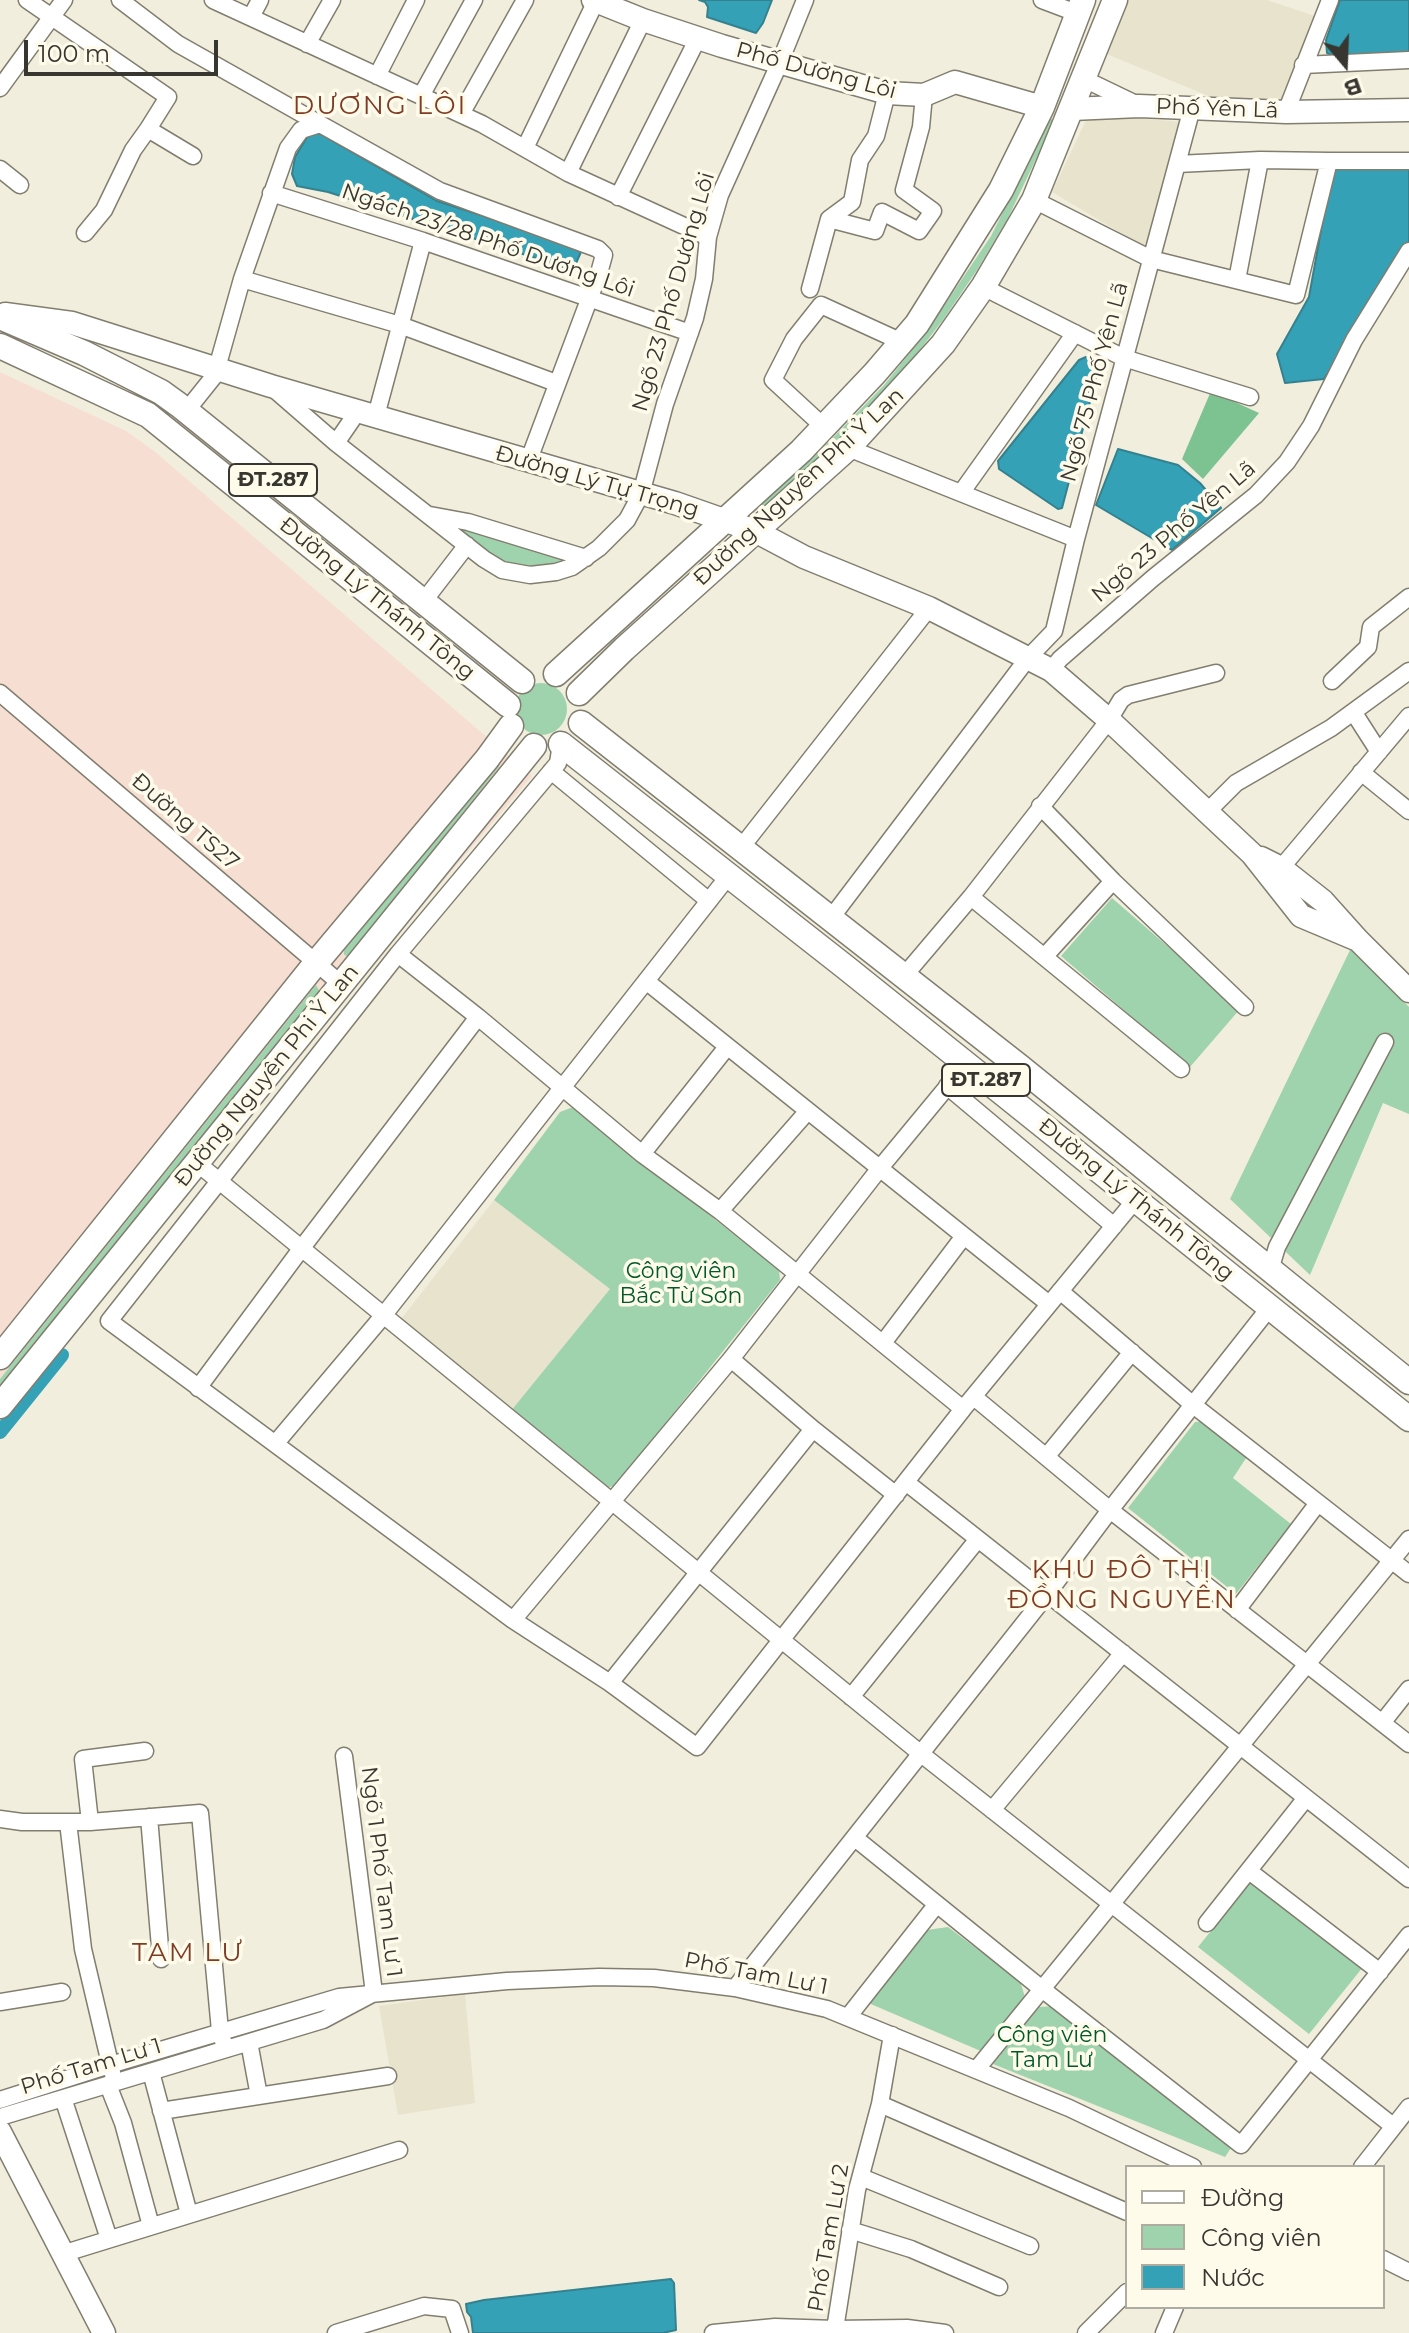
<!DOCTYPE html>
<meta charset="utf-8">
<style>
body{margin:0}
#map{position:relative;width:1409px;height:2333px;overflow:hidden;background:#f1eedd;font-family:Montserrat,sans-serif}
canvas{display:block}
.legend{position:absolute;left:1125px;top:2165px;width:260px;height:144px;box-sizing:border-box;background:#fefbeb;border:2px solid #aeaca0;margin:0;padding:10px 14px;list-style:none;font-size:24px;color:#373630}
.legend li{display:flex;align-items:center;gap:16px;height:40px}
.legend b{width:40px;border:2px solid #aeaca0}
.north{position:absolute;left:1305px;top:24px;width:80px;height:80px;-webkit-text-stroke:6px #fefbeb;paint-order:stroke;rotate:161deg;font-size:22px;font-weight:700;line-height:32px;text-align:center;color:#373630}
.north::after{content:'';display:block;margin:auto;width:28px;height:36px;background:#373630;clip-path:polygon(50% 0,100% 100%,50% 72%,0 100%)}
.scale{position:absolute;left:24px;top:40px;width:194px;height:36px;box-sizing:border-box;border:4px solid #373630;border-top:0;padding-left:10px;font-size:24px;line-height:28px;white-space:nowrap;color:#373630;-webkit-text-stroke:6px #fefbeb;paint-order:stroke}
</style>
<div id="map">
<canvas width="1409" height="2333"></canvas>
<ul class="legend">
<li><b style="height:10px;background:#fff"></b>Đường</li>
<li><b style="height:22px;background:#9fd3ad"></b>Công viên</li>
<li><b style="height:22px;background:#34a1b7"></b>Nước</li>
</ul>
<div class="north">B</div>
<div class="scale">100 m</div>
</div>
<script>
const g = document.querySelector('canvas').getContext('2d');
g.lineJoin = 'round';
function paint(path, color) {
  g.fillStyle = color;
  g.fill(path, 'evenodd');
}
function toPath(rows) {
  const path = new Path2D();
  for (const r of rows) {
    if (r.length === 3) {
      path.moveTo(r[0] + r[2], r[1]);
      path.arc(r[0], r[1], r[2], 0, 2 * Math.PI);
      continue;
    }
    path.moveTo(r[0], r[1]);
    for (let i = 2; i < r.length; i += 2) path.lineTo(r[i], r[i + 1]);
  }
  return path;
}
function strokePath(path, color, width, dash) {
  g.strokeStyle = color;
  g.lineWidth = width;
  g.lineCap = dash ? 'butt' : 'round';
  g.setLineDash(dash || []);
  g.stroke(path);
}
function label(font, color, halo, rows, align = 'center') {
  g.font = font + ' Montserrat,sans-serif';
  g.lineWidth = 7;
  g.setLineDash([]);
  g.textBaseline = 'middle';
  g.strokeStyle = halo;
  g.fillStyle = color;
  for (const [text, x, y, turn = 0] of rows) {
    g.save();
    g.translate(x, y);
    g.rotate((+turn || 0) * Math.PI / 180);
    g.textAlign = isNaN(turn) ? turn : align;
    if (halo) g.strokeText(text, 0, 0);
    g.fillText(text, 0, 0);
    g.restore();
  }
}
paint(toPath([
 [1127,0,1267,0,1318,17,1282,107,1216,99,1104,53],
 [1089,114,1181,122,1146,248,1052,192],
 [494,1200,610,1289,510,1412,398,1323],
 [465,1994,475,2103,398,2115,379,2006]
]), '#e7e3cc');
paint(toPath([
 [0,372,126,431,154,451,532,776,57,1337,0,1411]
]), '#f6ded3');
paint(toPath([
 [1050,118,1054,121,1008,218,977,270,943,320,905,369,848,431,763,508,762,504,820,451,884,385,925,334,991,236],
 [462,526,569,558,556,569,512,567,482,551,464,532],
 [541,709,26],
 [494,761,500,761,499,767,349,956,344,955,344,950],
 [1112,898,1240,1009,1190,1067,1061,956],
 [1351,948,1409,1007,1409,1114,1383,1103,1310,1275,1230,1199],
 [316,985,320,992,0,1392,0,1379],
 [573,1107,779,1270,780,1280,616,1485,604,1489,510,1412,610,1289,494,1200,560,1112],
 [1208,1421,1250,1452,1233,1478,1291,1524,1236,1594,1128,1508,1195,1422],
 [1252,1880,1363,1967,1309,2034,1198,1947],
 [948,1927,1020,1981,1025,1997,983,2052,866,2002,927,1930],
 [1056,2006,1233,2145,1225,2157,993,2064,1039,2007]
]), '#9fd3ad');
paint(toPath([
 [1211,391,1259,413,1203,479,1182,459]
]), '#7dc391');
const water = toPath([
 [699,0,772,0,763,23,756,33,707,17,708,7,705,2,699,0],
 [1340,0,1409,0,1409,52,1334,56,1327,53,1326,40,1340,0],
 [312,129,437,201,552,238,581,252,573,270,328,192,297,186,292,174,295,157,312,129],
 [1409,166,1409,243,1324,379,1285,383,1277,354,1309,297,1332,169,1409,166],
 [1086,357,1094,362,1097,368,1096,379,1062,508,1058,509,999,469,998,461,1079,360,1086,357],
 [1118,449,1178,465,1200,483,1221,508,1172,550,1096,505,1118,449],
 [671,2279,674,2283,676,2330,663,2333,473,2333,471,2317,467,2312,466,2304,484,2300,671,2279]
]);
paint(water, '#34a1b7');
strokePath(water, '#35818e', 2);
strokePath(toPath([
 [0,1432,62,1355]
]), '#34a1b7', 14);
const street = toPath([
 [27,0,168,97,148,129,193,156],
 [120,0,178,44,320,124],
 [213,0,482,124,568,173,708,237],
 [1042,0,1079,14],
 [251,17,260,0],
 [307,44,332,0],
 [1303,65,1409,60],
 [377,76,416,0],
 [1084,79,1138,105],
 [0,88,64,0],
 [421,96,474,0],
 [1286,112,1330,0],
 [461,114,525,0],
 [525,148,596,1],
 [1177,164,1260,160,1329,161],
 [0,169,20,185],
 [568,173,643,20],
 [271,193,423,241,690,333],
 [618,197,698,38],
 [1034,200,1151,259,1296,295,1329,161,1409,161],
 [829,219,875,231,882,212,919,231,933,211,904,190,921,127,924,95],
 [85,233,104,210,133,150,148,129],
 [242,279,288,148,301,130,320,124,440,191,598,249,604,255,599,273,528,462],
 [1237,280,1260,160],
 [983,287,1124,358,1250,397],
 [810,289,829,219,852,202,860,160,876,136,887,93],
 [275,390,336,443,484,559,502,570,530,575,556,572,572,567,599,548,627,520,641,494,665,404,695,318,704,279,708,237,720,195,780,62,805,0],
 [187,410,215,375,242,279,400,325,556,383],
 [376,416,423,241],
 [824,427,773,380,794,339,821,305,902,342],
 [336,443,358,411],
 [848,448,1076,539],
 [961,493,1075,333],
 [430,515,468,522,586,558],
 [423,602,467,545],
 [1051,670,1060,659,1153,578,1256,495,1287,462,1311,426,1354,340,1409,251],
 [1332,681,1368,647,1371,627,1409,597],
 [0,693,341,984],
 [1354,713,1379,752],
 [561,744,558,763,398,954,109,1321,513,1620,610,1683,697,1747,963,1409,1136,1199],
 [551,771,709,901],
 [1361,772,1409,811],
 [1040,806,1113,881,1245,1007],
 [1207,812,1236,783,1331,728,1409,671],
 [740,849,929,608],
 [1281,868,1409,716],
 [971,897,1181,1069],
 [831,918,1028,658,1054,631,1076,539,1192,108],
 [398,954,478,1017,642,1154,720,1211,963,1409],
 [1045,956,1113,881],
 [904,976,971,897,1109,720,1121,700,1128,695,1216,673],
 [646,981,1049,1304],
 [947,1086,1114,1226],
 [642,1154,727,1047],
 [197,1163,920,1753,1393,2126],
 [720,1211,807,1112],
 [1270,1270,1277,1247,1385,1042],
 [1060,1291,1192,1404,1409,1574],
 [883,1343,964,1236],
 [731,1359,813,1429,896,1495],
 [198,1388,301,1249,478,1017],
 [974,1397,1110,1510,1409,1744],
 [275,1444,383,1316,730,874],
 [1046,1457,1132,1352],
 [907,1483,1409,1879],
 [1237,1610,1318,1503],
 [513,1620,731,1359,880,1168,966,1064],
 [610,1683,813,1429],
 [851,1697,978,1539],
 [1382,1723,1409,1689],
 [992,1810,1123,1653],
 [149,1817,161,1959],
 [0,1819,22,1822,90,1822,200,1813,220,2031,223,2041],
 [68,1822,83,1949,112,2072],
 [90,1822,83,1759,145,1751],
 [855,1838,1042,1989,1241,2145,1409,1935],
 [1249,1871,1380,1972],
 [1207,1923,1306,1798],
 [735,1988,1048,1593,1110,1510,1270,1307],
 [0,2002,62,1992],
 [848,2017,937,1904],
 [249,2042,259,2096],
 [976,2070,1409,1539],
 [151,2072,189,2214],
 [108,2085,123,2123,151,2226],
 [63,2098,109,2239],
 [0,2100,110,2065,339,1997,507,1981,599,1977,654,1978,735,1988,827,2009,1069,2108,1193,2167],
 [880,2104,1127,2212],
 [161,2111,388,2076],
 [0,2117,323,2020,374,1993,344,1756],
 [1362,2167,1409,2107],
 [861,2177,1030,2246],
 [850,2230,911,2249,999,2287],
 [62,2254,399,2150],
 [1383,2259,1409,2272],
 [835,2329,907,2328,945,2333],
 [336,2333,424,2306,452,2309,460,2333],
 [713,2333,775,2327,835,2329,857,2190,880,2104,892,2035],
 [1086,2333,1127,2292],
 [1164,2333,1175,2307]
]);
const secondary = toPath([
 [593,0,643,20,722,46,887,93,924,95,955,82,1042,107],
 [1072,109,1139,106,1286,112,1409,110],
 [5,314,72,323,271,386,675,503,755,531,804,557,929,608,1051,670,1109,720,1252,854,1301,916,1358,940],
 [1261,858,1281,868,1323,901,1358,940,1409,991],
 [0,2132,104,2333]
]);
const primary = toPath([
 [0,317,84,353,161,392,179,405,522,681],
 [0,346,148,415,508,705],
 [556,674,801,451,875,373,917,324,1001,190,1042,107,1083,0],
 [579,693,624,649,848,448,943,344,983,287,1034,200,1115,0],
 [581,723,1020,1067,1409,1382],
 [561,744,844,966,1409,1419],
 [0,1357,316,963,487,759,511,726],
 [0,1406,534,746]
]);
strokePath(street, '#817e6f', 19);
strokePath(secondary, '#817e6f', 25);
strokePath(primary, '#817e6f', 27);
strokePath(street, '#fff', 16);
strokePath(secondary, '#fff', 22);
strokePath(primary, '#fff', 24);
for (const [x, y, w] of [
 [273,480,88],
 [986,1080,88]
]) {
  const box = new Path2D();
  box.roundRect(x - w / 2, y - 16, w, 32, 6);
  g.fillStyle = '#fefbeb';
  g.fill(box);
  strokePath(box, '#373630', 2);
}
label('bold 20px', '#373630', null, [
 ["ĐT.287",273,480],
 ["ĐT.287",986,1080]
]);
label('22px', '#373630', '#fefbeb', [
 ["Phố Dương Lôi",816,71,15],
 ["Phố Yên Lã",1217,109,2],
 ["Ngách 23/28 Phố Dương Lôi",488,241,19],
 ["Ngõ 23 Phố Dương Lôi",674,292,-74],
 ["Ngõ 75 Phố Yên Lã",1095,382,-75],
 ["Đường Lý Tự Trọng",597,482,16],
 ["Đường Nguyên Phi Ỷ Lan",799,487,-43],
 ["Ngõ 23 Phố Yên Lã",1174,532,-40],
 ["Đường Lý Thánh Tông",377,599,39],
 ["Đường TS27",185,822,41],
 ["Đường Nguyên Phi Ỷ Lan",267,1076,-51],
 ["Đường Lý Thánh Tông",1136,1200,39],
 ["Ngõ 1 Phố Tam Lư 1",381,1872,83],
 ["Phố Tam Lư 1",756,1974,11],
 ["Phố Tam Lư 1",91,2067,-17],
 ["Phố Tam Lư 2",829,2238,-80]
]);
label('22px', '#00582b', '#fefbeb', [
 ["Công viên",681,1272],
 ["Bắc Từ Sơn",681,1297],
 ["Công viên",1052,2036],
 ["Tam Lư",1052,2061]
]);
g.letterSpacing = '2px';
label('26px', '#7f3c25', '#fefbeb', [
 ["DƯƠNG LÔI",380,106],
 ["KHU ĐÔ THỊ",1122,1570],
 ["ĐỒNG NGUYÊN",1122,1600],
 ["TAM LƯ",188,1953]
]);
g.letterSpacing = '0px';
</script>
